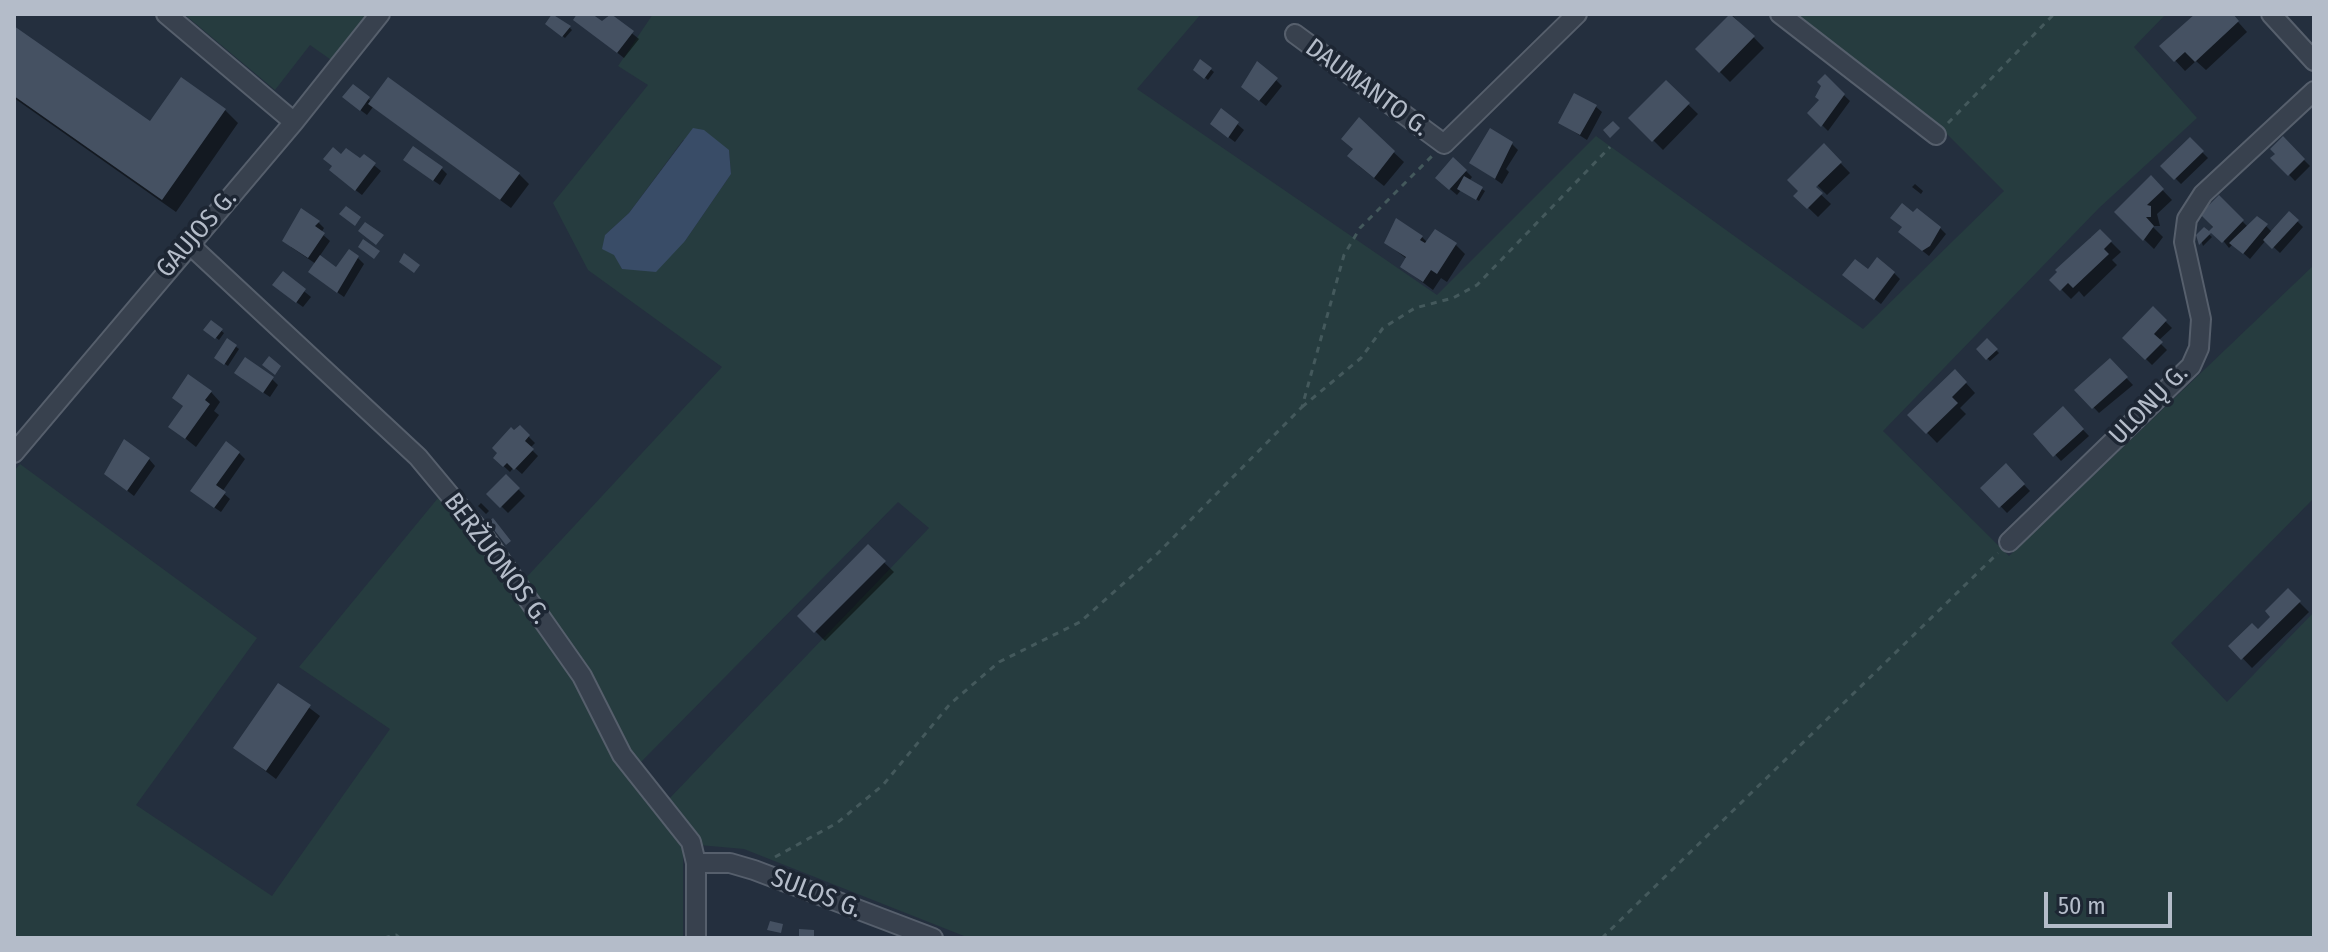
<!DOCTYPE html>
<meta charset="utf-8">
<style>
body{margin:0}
#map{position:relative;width:2328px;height:952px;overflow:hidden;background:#242f3e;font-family:"Fira Sans Condensed",sans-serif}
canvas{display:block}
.frame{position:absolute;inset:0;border:16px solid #b4bcc9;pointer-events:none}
.scale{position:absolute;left:2044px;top:892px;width:128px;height:36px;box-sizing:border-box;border:4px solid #b4bcc9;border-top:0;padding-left:10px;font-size:24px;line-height:28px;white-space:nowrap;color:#b4bcc9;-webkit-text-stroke:6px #1d2633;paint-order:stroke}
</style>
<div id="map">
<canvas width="2328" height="952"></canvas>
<div class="frame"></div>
<div class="scale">50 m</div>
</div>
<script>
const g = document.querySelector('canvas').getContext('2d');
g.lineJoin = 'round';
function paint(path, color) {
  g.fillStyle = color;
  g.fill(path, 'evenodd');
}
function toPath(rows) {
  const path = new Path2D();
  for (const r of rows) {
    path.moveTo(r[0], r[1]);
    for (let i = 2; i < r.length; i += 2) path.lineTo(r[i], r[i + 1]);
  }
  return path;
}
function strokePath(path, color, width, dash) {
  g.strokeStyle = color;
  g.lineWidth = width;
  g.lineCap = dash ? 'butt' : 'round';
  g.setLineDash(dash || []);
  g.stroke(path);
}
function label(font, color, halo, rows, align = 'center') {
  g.font = font + ' "Fira Sans Condensed",sans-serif';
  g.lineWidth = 7;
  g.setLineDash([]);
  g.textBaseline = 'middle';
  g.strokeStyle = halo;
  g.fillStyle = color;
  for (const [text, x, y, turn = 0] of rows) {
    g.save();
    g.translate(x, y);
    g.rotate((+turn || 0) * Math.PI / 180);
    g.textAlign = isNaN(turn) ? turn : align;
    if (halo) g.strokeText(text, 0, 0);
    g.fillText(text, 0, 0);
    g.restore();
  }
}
paint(toPath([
 [184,14,369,14,334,62,310,45,275,90],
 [653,14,1201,14,1137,89,1437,295,1596,136,1863,329,2004,191,1934,121,1796,14,2166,14,2134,47,2197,118,2099,208,1883,431,2009,556,2314,265,2314,498,2171,643,2227,702,2314,612,2314,938,969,938,744,849,699,845,667,801,929,528,898,502,639,764,523,581,722,367,588,270,553,203,648,85,618,66],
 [683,140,729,150,731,174,685,241,622,269,605,235,629,213],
 [20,464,257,638,136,805,272,896,390,729,299,667,438,498,514,591,569,669,683,850,683,938,14,938,14,471]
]), '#263c3f');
paint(toPath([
 [693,128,704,130,729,150,731,174,685,241,656,272,622,269,614,255,602,249,605,235,629,213]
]), '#394c67');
paint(toPath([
 [580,14,589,14,602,24,609,15,639,39,624,58,582,25],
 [2198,14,2231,14,2247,32,2206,70,2196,61,2185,71,2162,46],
 [1732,15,1764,48,1730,82,1697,49],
 [548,24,569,27,572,30,565,38],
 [14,29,150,124,225,110,238,123,176,212,14,98],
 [1201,62,1214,72,1208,80,1195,69],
 [1825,77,1850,101,1828,131,1810,113,1822,100],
 [1276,80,1282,86,1266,106,1250,93],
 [1666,83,1698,114,1663,150,1631,118],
 [353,87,372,102,519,174,529,184,511,208,373,107,367,115,351,103],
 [1595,106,1602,112,1587,140,1560,123],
 [1222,111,1244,130,1235,142,1219,130],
 [1359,120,1404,162,1384,186,1359,166,1355,150],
 [2283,139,2310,166,2295,181,2273,158],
 [2190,140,2208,158,2181,184,2163,166],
 [1512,144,1518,150,1506,169,1509,172,1502,184,1472,163],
 [1824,146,1850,173,1827,195,1817,185,1814,188,1831,204,1818,217,1796,196],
 [342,157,361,161,364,157,381,171,362,195,337,176],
 [412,166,441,168,447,174,440,185],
 [1466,171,1472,177,1469,181,1485,191,1479,201,1461,190,1457,195,1444,184],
 [2151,178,2172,200,2157,214,2160,226,2152,226,2163,237,2154,249,2116,212],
 [1915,184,1923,191,1921,194,1912,187],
 [2219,198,2248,227,2266,226,2273,233,2290,214,2303,227,2280,253,2266,240,2250,259,2233,244,2229,248,2202,214],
 [318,222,324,228,321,233,330,241,319,257,337,270,358,258,364,264,344,297,317,278,316,264,291,247],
 [1940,228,1946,234,1929,256,1906,238],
 [2204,230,2212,237,2203,246,2199,235],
 [2100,231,2121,252,2112,260,2117,265,2084,297,2079,291,2071,299,2052,280,2091,237,2093,239],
 [1422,237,1428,243,1455,244,1465,254,1447,282,1441,278,1433,290,1402,267,1407,259,1386,243],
 [1894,273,1900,279,1881,304,1851,281],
 [283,274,311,297,303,307,281,291],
 [2153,309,2172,328,2158,341,2167,350,2152,365,2125,338],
 [211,323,224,333,219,340,206,330],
 [228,341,239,349,228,366,219,360],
 [1987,341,1999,353,1990,361,1978,349],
 [2110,361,2133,385,2099,413,2077,390],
 [1955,371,1975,393,1960,408,1966,414,1937,443,1910,415],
 [243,379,272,379,278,385,270,397],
 [211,392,220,402,214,411,219,415,196,447,171,427],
 [2063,409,2089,436,2061,461,2036,434],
 [520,428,535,443,530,448,538,456,522,474,514,467,510,472,495,458],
 [239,453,245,459,222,492,230,499,221,512,199,497],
 [149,459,155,466,134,496,106,474],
 [2006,466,2030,491,2007,513,1983,488],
 [506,477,525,496,508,513,489,494],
 [481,503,489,511,486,514,478,506],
 [868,547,894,572,825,641,800,616],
 [2288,591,2309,612,2252,668,2231,646,2258,632,2273,617],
 [279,685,320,716,276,779,235,748]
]), '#0007');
paint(toPath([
 [552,14,571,26,562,37,545,24],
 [577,14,592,14,602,21,611,14,634,31,617,53,573,20],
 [1730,14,1755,36,1719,73,1695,49],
 [2195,14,2233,14,2239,21,2195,62,2185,52,2174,62,2159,46],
 [14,26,150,121,181,77,226,109,162,200,14,96],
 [1200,59,1212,68,1204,79,1193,70],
 [1257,61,1278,78,1259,101,1241,87],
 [1825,74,1845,94,1821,127,1807,113,1819,100,1815,97,1821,86,1817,82],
 [388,77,520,173,500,200,368,104],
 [1666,80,1690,103,1652,142,1628,118],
 [353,84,370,97,360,111,342,97],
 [1574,93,1597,105,1580,135,1558,123],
 [1221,108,1239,122,1228,138,1210,124],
 [1359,117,1395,151,1374,178,1347,156,1353,149,1341,139],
 [1613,121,1620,128,1610,138,1603,130],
 [1490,128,1513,142,1495,179,1469,163],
 [2283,136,2305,159,2288,176,2270,158,2275,154,2270,149],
 [2190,137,2204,151,2174,180,2160,166],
 [1824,143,1842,162,1816,187,1823,193,1807,209,1793,196,1798,191,1787,180],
 [413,146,443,167,433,181,403,160],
 [333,147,341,154,346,148,360,158,364,154,376,163,355,191,329,170,332,166,323,159],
 [1453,157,1467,170,1449,190,1435,178],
 [2151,175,2164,189,2147,205,2151,206,2151,217,2146,217,2154,226,2143,241,2114,212],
 [1464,176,1483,187,1476,200,1457,189],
 [2219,195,2244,220,2222,243,2211,233,2199,245,2196,235,2204,227,2209,231,2213,227,2200,214],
 [1902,203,1913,212,1917,208,1941,227,1930,246,1922,251,1898,232,1902,227,1890,218],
 [346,206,361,217,355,226,339,214],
 [301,208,320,221,315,226,325,233,308,258,282,241],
 [2289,211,2299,220,2272,249,2263,240],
 [2257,216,2268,224,2243,254,2229,243],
 [1396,218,1423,236,1420,240,1425,243,1435,229,1457,243,1437,274,1431,270,1423,282,1400,267,1406,257,1384,243],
 [365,222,384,235,376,245,358,231],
 [2100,229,2112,241,2104,249,2109,254,2073,288,2068,283,2060,291,2049,280,2057,272,2055,270],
 [363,239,380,251,374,259,358,247],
 [349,249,359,256,337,293,308,272,320,255,336,267],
 [404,253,420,265,414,273,399,262],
 [1877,257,1895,272,1874,300,1842,275,1855,259,1868,269],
 [283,271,306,289,296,303,272,285],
 [2153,306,2167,320,2154,334,2163,342,2145,360,2122,338],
 [211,320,223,329,215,339,203,330],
 [227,338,237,345,224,365,214,358],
 [1987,338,1998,349,1986,360,1976,349],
 [269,356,281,366,275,375,262,365],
 [245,357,274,377,263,393,234,373],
 [2110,358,2128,377,2092,409,2074,390],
 [1955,369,1967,382,1952,397,1958,403,1926,434,1907,415],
 [188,374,212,391,205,400,210,404,185,439,168,427,183,406,172,398],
 [2063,406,2084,429,2053,457,2033,434],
 [520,425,530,435,525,441,534,449,514,470,507,463,503,467,493,458,497,453,492,448,511,427,514,430],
 [124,439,150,458,127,491,104,474],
 [226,441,240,452,216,485,226,492,214,508,190,491],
 [2006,463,2025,484,1999,508,1980,488],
 [506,474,520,488,500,508,486,494],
 [493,518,511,541,506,545,488,522],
 [868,544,886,561,814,633,797,616],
 [2288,588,2301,601,2241,660,2228,646,2252,623,2258,629,2270,617,2265,611],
 [278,683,311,705,266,771,233,748],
 [770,921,783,924,781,933,767,930],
 [799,929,814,930,814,938,799,938]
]), '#455162');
const street = toPath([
 [166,14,294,122],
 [1780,14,1936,135],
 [2271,14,2314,61],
 [1295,34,1444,144,1577,14],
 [189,244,418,457,483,535,582,676,622,755,691,842,696,863,696,938],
 [14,453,294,122,380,14],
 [2009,542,2191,366,2199,348,2201,319,2184,242,2187,219,2203,194,2314,91],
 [696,863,730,863,754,870,933,938]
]);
strokePath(street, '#565f6c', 22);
strokePath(toPath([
 [1948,123,2054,14],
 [1302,407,1361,358,1383,328,1415,308,1453,298,1477,285,1610,147],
 [775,857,837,823,883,785,950,704,999,662,1080,622,1158,553,1302,407,1344,255,1360,228,1433,155],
 [384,938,396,935,400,938],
 [1602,938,1998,553]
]), '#44595c', 3, [6, 6]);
strokePath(street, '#38414e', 18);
label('26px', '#b4bcc9', '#1d2633', [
 ["DAUMANTO G.",1367,88,36],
 ["GAUJOS G.",197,234,-49],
 ["ULONŲ G.",2149,405,-46],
 ["BERŽUONOS G.",496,559,53],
 ["SULOS G.",816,894,21]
]);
</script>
